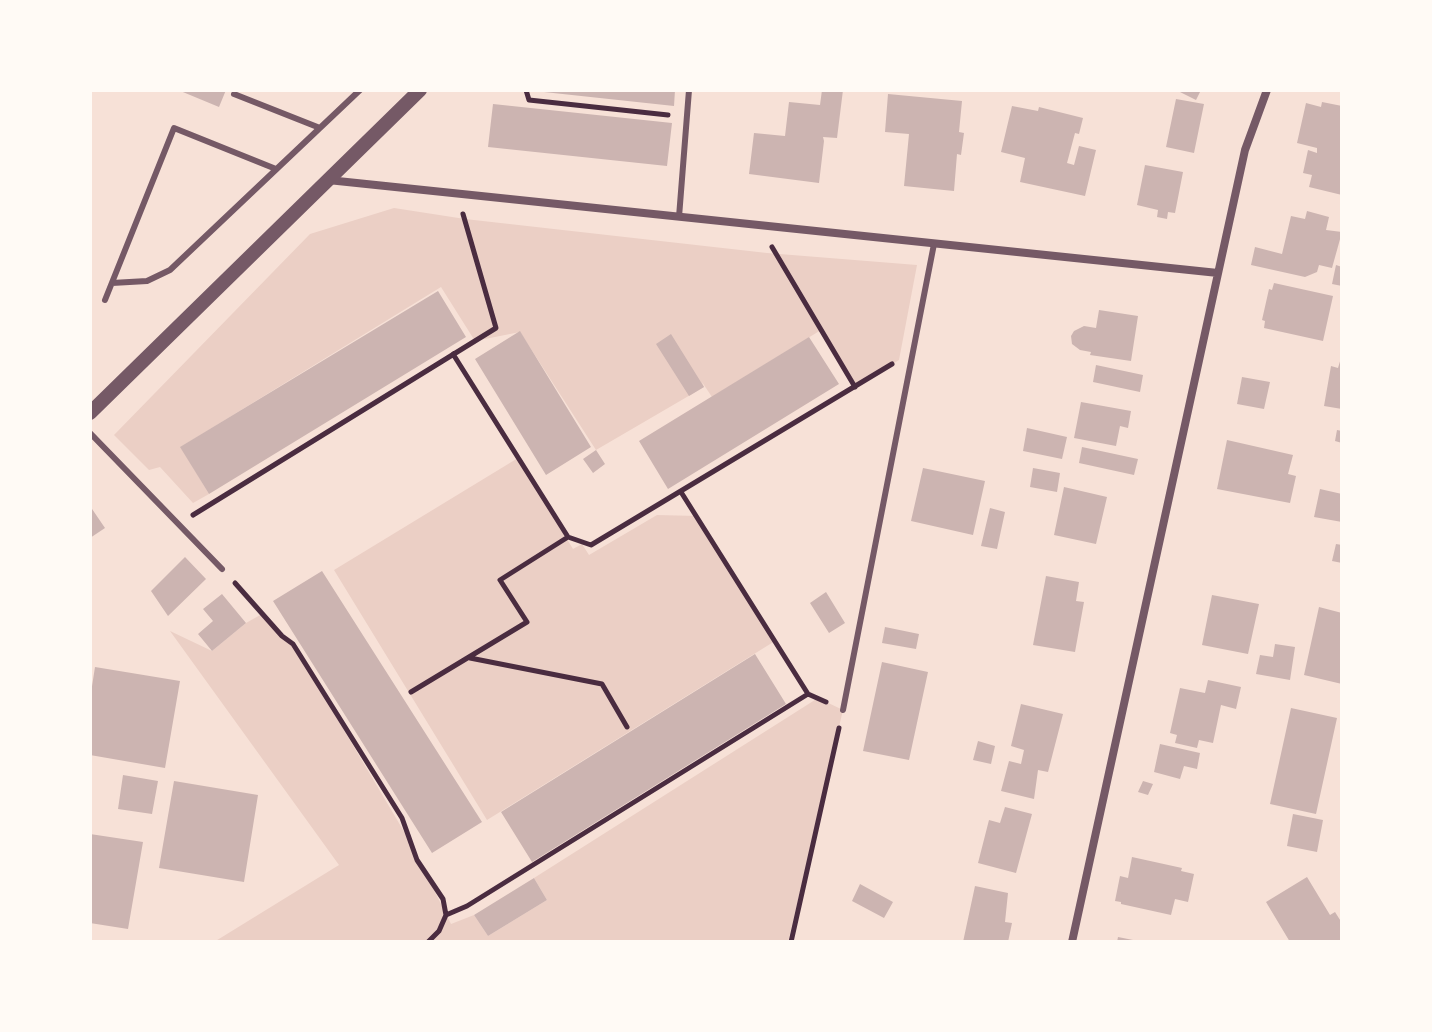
<!DOCTYPE html>
<style>
body{margin:0}
#map{position:relative;width:1432px;height:1032px;overflow:hidden;background:#f7e1d7;font-family:"Titillium Web",sans-serif}
canvas{display:block}
.frame{position:absolute;inset:0;border:92px solid #fffaf5;pointer-events:none}
</style>
<div id="map">
<canvas width="1432" height="1032"></canvas>
<div class="frame"></div>
</div>
<script>
const g = document.querySelector('canvas').getContext('2d');
g.lineJoin = 'round';
function paint(path, color) {
  g.fillStyle = color;
  g.fill(path, 'evenodd');
}
function toPath(rows) {
  const path = new Path2D();
  for (const r of rows) {
    path.moveTo(r[0], r[1]);
    for (let i = 2; i < r.length; i += 2) path.lineTo(r[i], r[i + 1]);
  }
  return path;
}
function strokePath(path, color, width, dash) {
  g.strokeStyle = color;
  g.lineWidth = width;
  g.lineCap = dash ? 'butt' : 'round';
  g.setLineDash(dash || []);
  g.stroke(path);
}
paint(toPath([
 [394,208,465,219,767,253,917,265,899,360,855,387,821,330,712,397,702,382,704,387,596,450,520,332,475,341,441,287,181,447,209,494,193,503,160,467,149,470,114,435,310,234],
 [518,458,573,549,582,544,589,555,657,515,697,516,775,641,487,820,334,570],
 [262,614,293,644,409,840,451,924,474,915,488,936,547,900,534,878,818,698,843,710,788,942,214,942,339,865,170,631,212,651,246,623]
]), '#ebcfc5');
paint(toPath([
 [178,90,226,90,219,107],
 [544,90,675,90,674,106,544,92],
 [822,90,843,90,837,138,823,137,824,141,819,183,749,174,754,133,785,136,789,102,820,105],
 [1176,90,1201,90,1196,100],
 [888,94,962,101,959,132,964,133,961,155,957,154,954,191,904,186,909,134,885,132],
 [1176,99,1204,104,1194,153,1166,147],
 [1322,102,1342,106,1342,195,1309,187,1312,175,1303,173,1308,150,1317,153,1317,148,1297,143,1306,103,1321,107],
 [493,104,672,123,667,166,488,147],
 [1012,106,1038,111,1039,107,1083,118,1079,134,1075,133,1067,163,1074,165,1079,146,1096,150,1085,196,1020,182,1025,158,1001,152],
 [1145,165,1183,172,1175,213,1168,212,1167,219,1157,217,1158,210,1137,205],
 [1307,211,1329,217,1326,230,1342,232,1332,268,1319,265,1317,272,1305,277,1251,265,1255,247,1282,254,1291,216,1305,219],
 [1336,265,1342,267,1342,286,1332,284],
 [1274,283,1333,296,1323,341,1264,328,1265,321,1262,320,1269,289,1272,290],
 [438,291,466,337,209,494,180,447],
 [1099,310,1138,316,1131,361,1090,355,1091,352,1080,350,1072,344,1071,336,1074,331,1084,326,1096,328],
 [520,331,591,447,546,475,475,359],
 [671,334,704,387,689,396,656,344],
 [809,337,839,384,668,489,639,441],
 [1341,358,1342,358,1342,409,1324,406,1331,366,1338,368],
 [1096,365,1143,375,1140,392,1093,382],
 [1242,377,1270,382,1264,409,1237,404],
 [1081,402,1131,411,1128,428,1120,426,1116,446,1074,438],
 [1027,428,1067,437,1062,459,1023,451],
 [1337,430,1342,431,1342,443,1335,441],
 [1227,440,1293,455,1288,474,1296,476,1290,503,1217,489],
 [1082,447,1138,459,1134,475,1079,463],
 [596,450,605,464,593,473,583,459],
 [923,468,985,481,973,535,911,521],
 [1033,468,1060,473,1057,492,1030,487],
 [1064,487,1107,497,1096,544,1054,535],
 [1320,489,1342,494,1342,522,1314,517],
 [90,506,105,528,90,538],
 [990,508,1005,512,997,549,981,546],
 [1336,544,1342,545,1342,563,1332,561],
 [185,557,206,579,168,616,151,591],
 [322,571,482,822,432,853,273,601],
 [1046,576,1079,582,1076,601,1084,602,1075,652,1033,645],
 [826,592,845,623,829,633,810,603],
 [222,594,246,623,212,651,198,634,213,621,203,609],
 [1212,595,1259,604,1248,654,1202,645],
 [1319,607,1342,613,1342,684,1304,675],
 [885,627,919,634,916,649,882,643],
 [1275,644,1295,647,1290,680,1256,674,1260,655,1273,657],
 [755,654,786,704,532,862,501,812],
 [882,662,928,672,909,760,863,751],
 [95,667,180,681,165,768,90,755,90,699],
 [1208,680,1241,687,1236,709,1221,705,1213,743,1199,740,1197,748,1175,743,1177,735,1170,733,1180,688,1205,693],
 [1021,704,1063,714,1048,772,1038,770,1034,799,1001,791,1009,761,1021,764,1024,750,1011,746],
 [1291,708,1337,718,1316,814,1270,804],
 [978,741,995,746,991,764,973,760],
 [1160,744,1200,753,1197,769,1184,766,1180,779,1154,772],
 [123,775,158,781,152,814,118,809],
 [174,781,258,795,244,882,159,868],
 [1143,781,1153,784,1148,795,1138,792],
 [1005,807,1032,814,1016,873,978,863,989,820,1000,823],
 [1293,814,1323,820,1317,852,1287,846],
 [90,834,143,842,128,929,90,923],
 [1132,857,1182,868,1181,871,1194,874,1188,902,1175,899,1171,915,1121,904,1121,902,1115,901,1120,876,1128,878],
 [1307,877,1330,915,1335,912,1342,923,1342,942,1290,942,1266,902],
 [534,878,547,900,488,936,474,915],
 [860,884,893,902,884,918,852,901],
 [975,886,1008,893,1005,922,1012,923,1008,942,963,942],
 [1118,937,1138,941,1137,942,1117,942]
]), '#ccb4b1');
strokePath(toPath([
 [526,90,529,100,668,115],
 [772,247,855,387],
 [453,354,568,537,591,545,892,364],
 [193,515,496,328,463,214],
 [235,583,282,636,293,644,402,818,417,860,443,899,446,915,439,931,428,942],
 [470,658,602,684,627,727],
 [411,692,527,622,500,580,568,537],
 [808,694,826,702],
 [446,915,467,906,808,694,681,492],
 [791,942,839,728]
]), '#4a2c40', 5);
strokePath(toPath([
 [234,94,320,128],
 [679,217,689,90],
 [112,283,147,281,170,270,360,90],
 [105,300,174,128,276,169],
 [90,433,222,569],
 [843,710,934,244]
]), '#755966', 6);
strokePath(toPath([
 [328,180,1218,273],
 [1072,942,1245,150,1267,90]
]), '#755966', 8);
strokePath(toPath([
 [90,413,420,90]
]), '#755966', 14);
</script>
